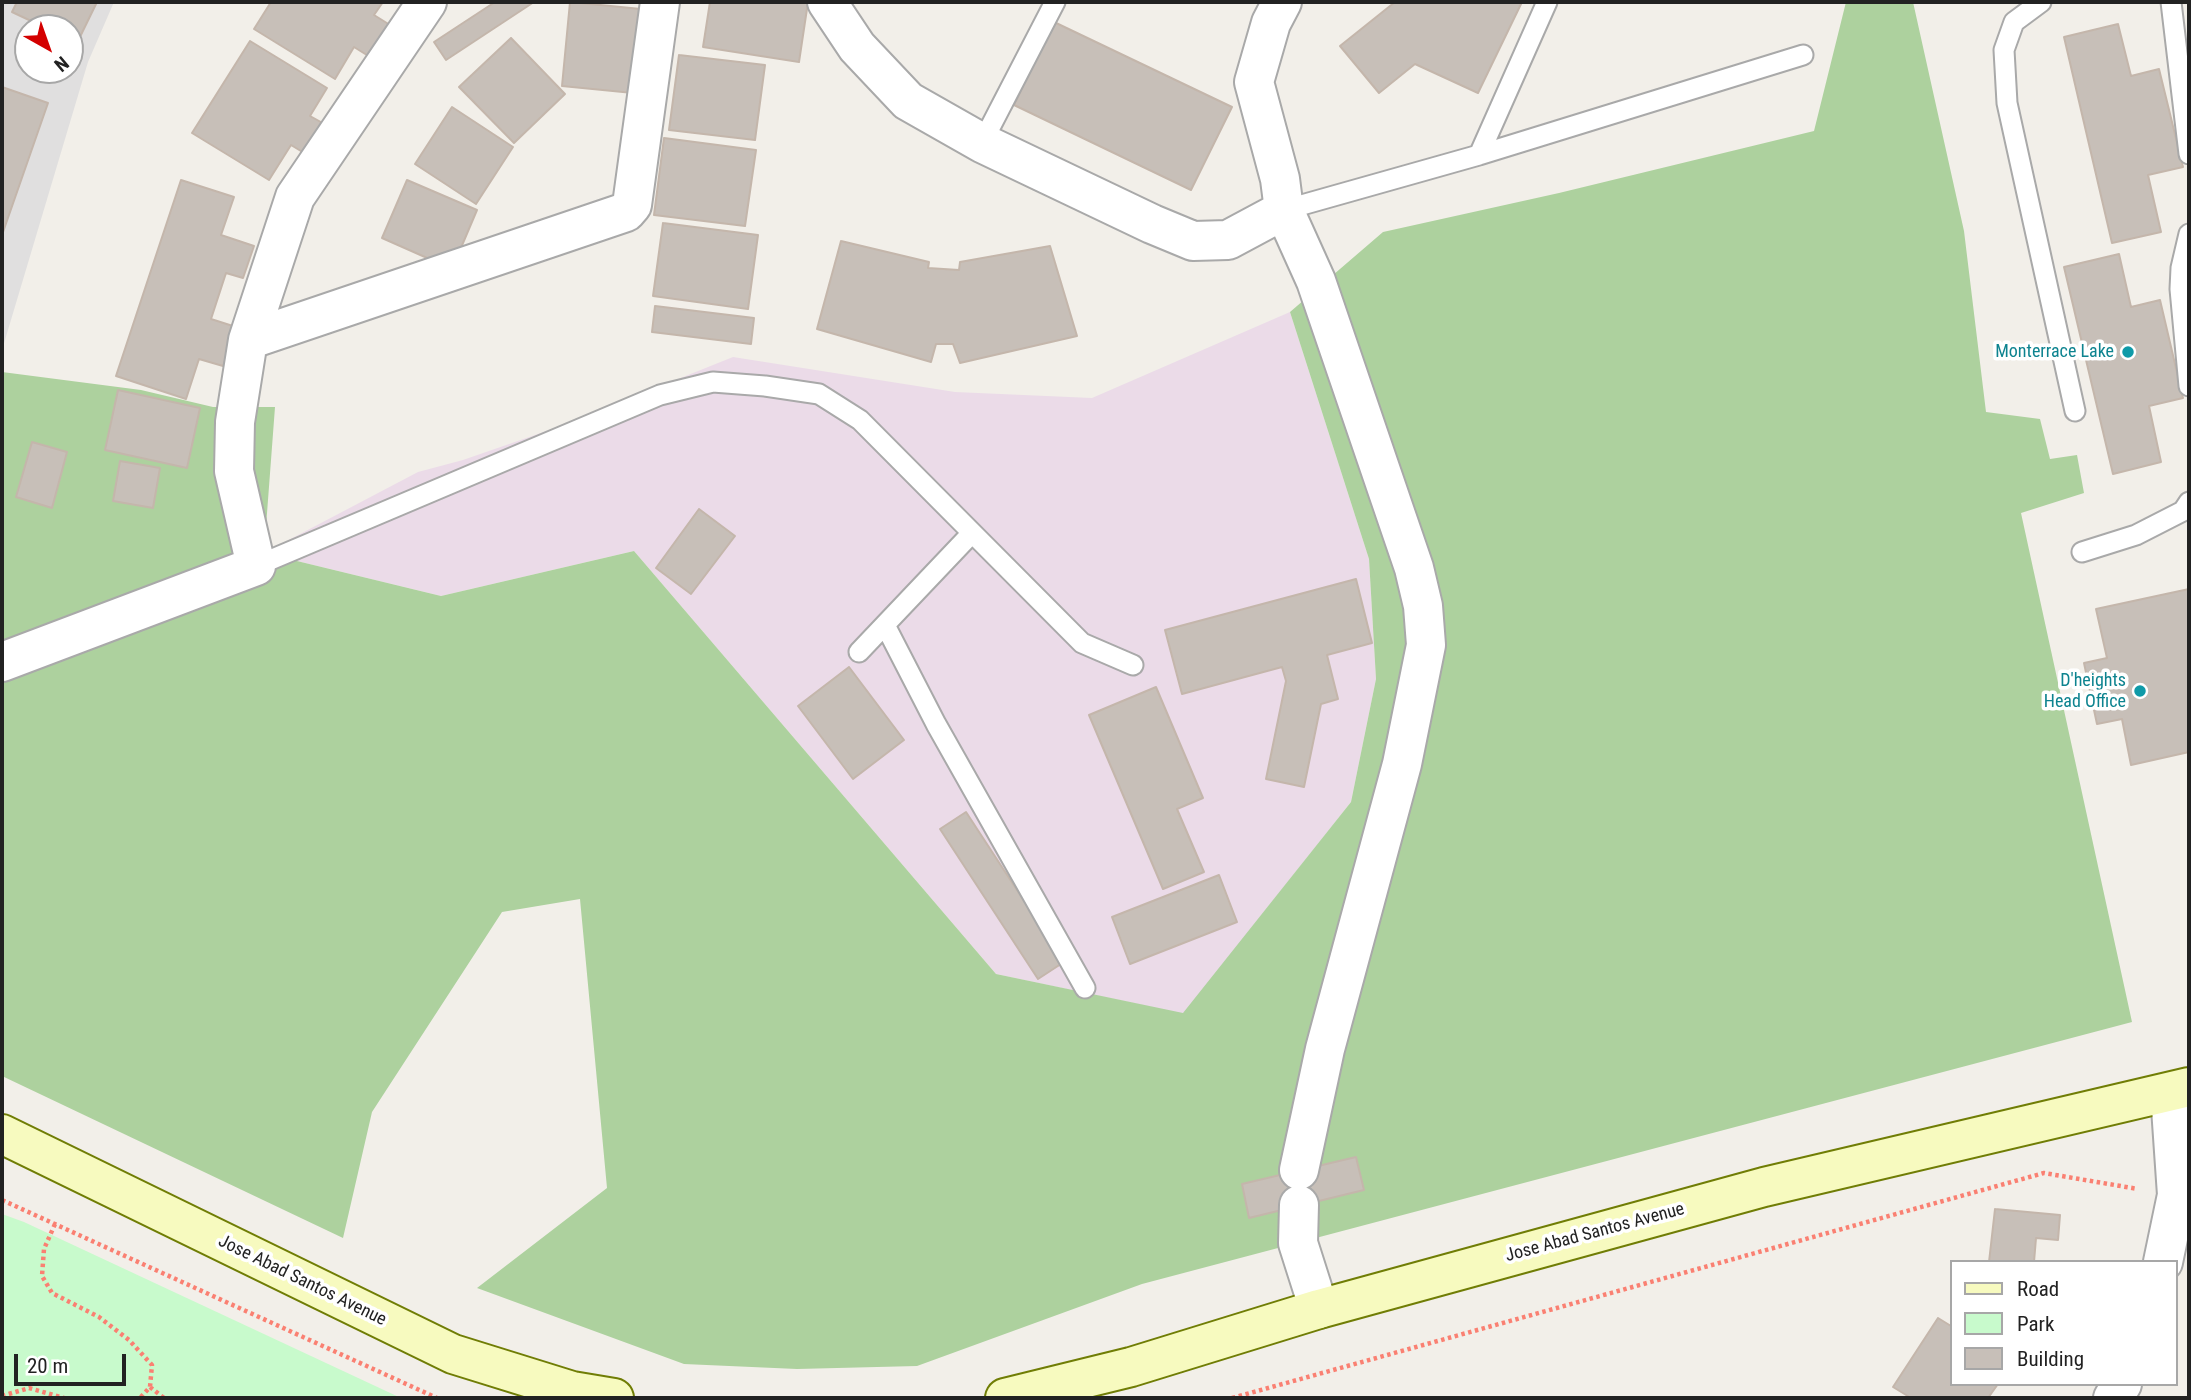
<!DOCTYPE html>
<style>
body{margin:0}
#map{position:relative;width:2191px;height:1400px;overflow:hidden;background:#f2efe9;font-family:"Roboto Condensed",sans-serif}
canvas{display:block}
.frame{position:absolute;inset:0;border:4px solid #222;pointer-events:none}
.legend{position:absolute;left:1950px;top:1260px;width:228px;height:126px;box-sizing:border-box;background:#fff;border:2px solid #a7a7a7;margin:0;padding:9px 12px;list-style:none;font-size:21px;color:#222}
.legend li{display:flex;align-items:center;gap:14px;height:35px}
.legend b{width:35px;border:2px solid #a7a7a7}
.north{position:absolute;left:14px;top:14px;width:70px;height:70px;box-sizing:border-box;background:#fff;border:2px solid #a7a7a7;border-radius:50%;rotate:140deg;font-size:19px;font-weight:700;line-height:28px;text-align:center;color:#222}
.north::after{content:'';display:block;margin:auto;width:24px;height:32px;background:#d40000;clip-path:polygon(50% 0,100% 100%,50% 72%,0 100%)}
.scale{position:absolute;left:14px;top:1354px;width:112px;height:32px;box-sizing:border-box;border:4px solid #222;border-top:0;padding-left:9px;font-size:21px;line-height:24px;white-space:nowrap;color:#222;-webkit-text-stroke:5px #fff;paint-order:stroke}
</style>
<div id="map">
<canvas width="2191" height="1400"></canvas>
<div class="frame"></div>
<ul class="legend">
<li><b style="height:9px;background:#f7fabf"></b>Road</li>
<li><b style="height:19px;background:#c8facc"></b>Park</li>
<li><b style="height:19px;background:#c7bfb8"></b>Building</li>
</ul>
<div class="north">N</div>
<div class="scale">20 m</div>
</div>
<script>
const g = document.querySelector('canvas').getContext('2d');
g.lineJoin = 'round';
function paint(path, color) {
  g.fillStyle = color;
  g.fill(path, 'evenodd');
}
function toPath(rows) {
  const path = new Path2D();
  for (const r of rows) {
    path.moveTo(r[0], r[1]);
    for (let i = 2; i < r.length; i += 2) path.lineTo(r[i], r[i + 1]);
  }
  return path;
}
function strokePath(path, color, width, dash) {
  g.strokeStyle = color;
  g.lineWidth = width;
  g.lineCap = dash ? 'butt' : 'round';
  g.setLineDash(dash || []);
  g.stroke(path);
}
function label(font, color, halo, rows, align = 'center') {
  g.font = font + ' "Roboto Condensed",sans-serif';
  g.lineWidth = 7;
  g.setLineDash([]);
  g.textBaseline = 'middle';
  g.strokeStyle = halo;
  g.fillStyle = color;
  for (const [text, x, y, turn = 0] of rows) {
    g.save();
    g.translate(x, y);
    g.rotate((+turn || 0) * Math.PI / 180);
    g.textAlign = isNaN(turn) ? turn : align;
    if (halo) g.strokeText(text, 0, 0);
    g.fillText(text, 0, 0);
    g.restore();
  }
}
paint(toPath([
 [2,2,114,2,88,62,2,350],
 [28,28,70,28,70,70,28,70]
]), '#e0dfdf');
paint(toPath([
 [1290,312,1369,559,1376,679,1351,802,1184,1014,996,974,634,551,441,596,264,553,418,472,463,460,561,426,733,357,955,392,1092,398]
]), '#ebdbe8');
paint(toPath([
 [1846,2,1913,2,1964,231,1986,412,2040,419,2050,459,2077,455,2084,493,2021,513,2132,1022,1142,1284,917,1366,797,1369,684,1364,477,1288,607,1188,580,899,502,912,372,1112,343,1238,2,1076,2,372,141,390,213,407,275,407,264,553,441,596,634,551,996,974,1183,1013,1351,802,1376,679,1369,559,1290,312,1383,232,1559,193,1814,131]
]), '#add19e');
paint(toPath([
 [2,1214,24,1222,401,1398,2,1398]
]), '#c8facc');
const building = toPath([
 [17,2,97,2,77,43,70,39,70,28,46,28,12,12,17,2],
 [271,2,383,2,374,15,390,25,370,57,354,47,335,79,254,29,271,2],
 [495,2,534,2,446,60,434,42,495,2],
 [570,2,641,9,633,93,562,86,570,2],
 [710,2,808,2,799,62,703,47,710,2],
 [1395,2,1522,2,1478,93,1415,64,1379,93,1340,46,1395,2],
 [1054,22,1232,107,1191,190,1014,105,1054,22],
 [2118,24,2131,76,2159,69,2183,167,2148,175,2161,232,2112,243,2064,37,2118,24],
 [511,38,565,94,514,143,459,87,511,38],
 [250,41,327,88,310,116,328,126,309,156,291,145,269,180,192,133,250,41],
 [679,55,765,65,755,140,669,130,679,55],
 [2,87,48,103,2,235,2,87],
 [452,107,513,147,476,204,415,164,452,107],
 [664,138,756,150,745,226,654,215,664,138],
 [181,180,234,197,221,235,254,246,243,278,226,273,211,319,236,327,223,366,199,359,186,399,116,376,181,180],
 [407,180,477,210,452,269,382,238,407,180],
 [663,223,758,235,748,309,653,296,663,223],
 [841,241,929,262,928,268,959,270,960,262,1050,246,1077,336,960,363,953,344,936,344,931,362,817,329,841,241],
 [2119,254,2131,307,2160,300,2183,398,2149,406,2161,462,2113,474,2064,267,2119,254],
 [655,306,754,318,751,344,652,332,655,306],
 [118,390,200,408,187,468,105,450,118,390],
 [32,442,67,452,52,508,16,497,32,442],
 [120,461,160,468,153,508,113,501,120,461],
 [699,509,735,536,691,594,656,568,699,509],
 [1356,579,1372,643,1327,655,1338,699,1321,704,1304,787,1266,779,1286,681,1282,667,1182,694,1165,630,1356,579],
 [2189,589,2189,752,2131,765,2122,719,2097,724,2084,663,2107,658,2096,609,2189,589],
 [849,667,904,740,853,779,798,706,849,667],
 [1156,687,1203,798,1177,809,1204,872,1163,889,1089,715,1156,687],
 [966,812,1064,962,1038,979,940,829,966,812],
 [1219,875,1237,922,1130,964,1112,917,1219,875],
 [1356,1157,1364,1190,1249,1218,1242,1184,1356,1157],
 [1995,1209,2060,1215,2058,1240,2036,1238,2034,1262,1989,1262,1995,1209],
 [1938,1318,1951,1326,1951,1384,1998,1384,1988,1398,1911,1398,1893,1387,1938,1318]
]);
paint(building, '#c7bfb8');
strokePath(building, '#c4b6ab', 2);
const service = toPath([
 [2041,2,2014,22,2004,50,2007,103,2075,411],
 [2171,2,2189,154],
 [982,143,1055,2],
 [1479,155,1547,2],
 [1284,210,1479,155,1803,55],
 [2189,234,2181,268,2180,289,2189,386],
 [2082,552,2136,535,2183,511,2189,502],
 [256,566,660,395,713,382,765,386,819,394,860,420,1082,643,1133,665],
 [885,625,936,724,1085,988],
 [859,652,971,534]
]);
const minor = toPath([
 [827,2,857,47,908,101,982,143,1152,224,1193,241,1228,240,1284,210],
 [1282,2,1271,23,1254,82,1280,179,1284,210,1316,281,1414,568,1423,606,1426,645,1402,764,1325,1049,1299,1170],
 [248,340,626,212,632,205,660,2],
 [2,662,256,566,234,471,235,422,248,340,295,197,427,2],
 [1299,1205,1298,1243,1319,1309],
 [2163,1262,2177,1195,2170,1093],
 [2113,1398,2122,1384]
]);
const secondary = toPath([
 [2,1134,453,1354,572,1391,614,1398],
 [1005,1398,1131,1367,1319,1309,1764,1187,2189,1087]
]);
strokePath(service, '#a9a9a9', 23);
strokePath(minor, '#a9a9a9', 42);
strokePath(secondary, '#707d05', 42);
strokePath(toPath([
 [2,1200,437,1398],
 [55,1224,44,1249,42,1276,52,1293,99,1317,129,1340,152,1365,150,1387,140,1398],
 [150,1387,164,1398],
 [2,1396,29,1388,64,1398],
 [1232,1398,2044,1173,2138,1189]
]), '#fa8072', 4.5, [3.5, 3.5]);
strokePath(service, '#fff', 19);
strokePath(minor, '#fff', 38);
strokePath(secondary, '#f7fabf', 38);
for (const [x, y, r, color] of [
 [2128,352,7,"#0f9aa8"],
 [2140,691,7,"#0f9aa8"]
]) {
  const dot = new Path2D();
  dot.arc(x, y, r, 0, 2 * Math.PI);
  g.fillStyle = color;
  g.fill(dot);
  strokePath(dot, '#fff', 2.5);
}
label('18px', '#0d838f', '#fff', [
 ["Monterrace Lake",2114,352],
 ["D'heights",2126,681],
 ["Head Office",2126,702]
], 'right');
label('18px', '#222', '#fff', [
 ["Jose Abad Santos Avenue",1595,1233,-15],
 ["Jose Abad Santos Avenue",302,1281,26]
]);
</script>
